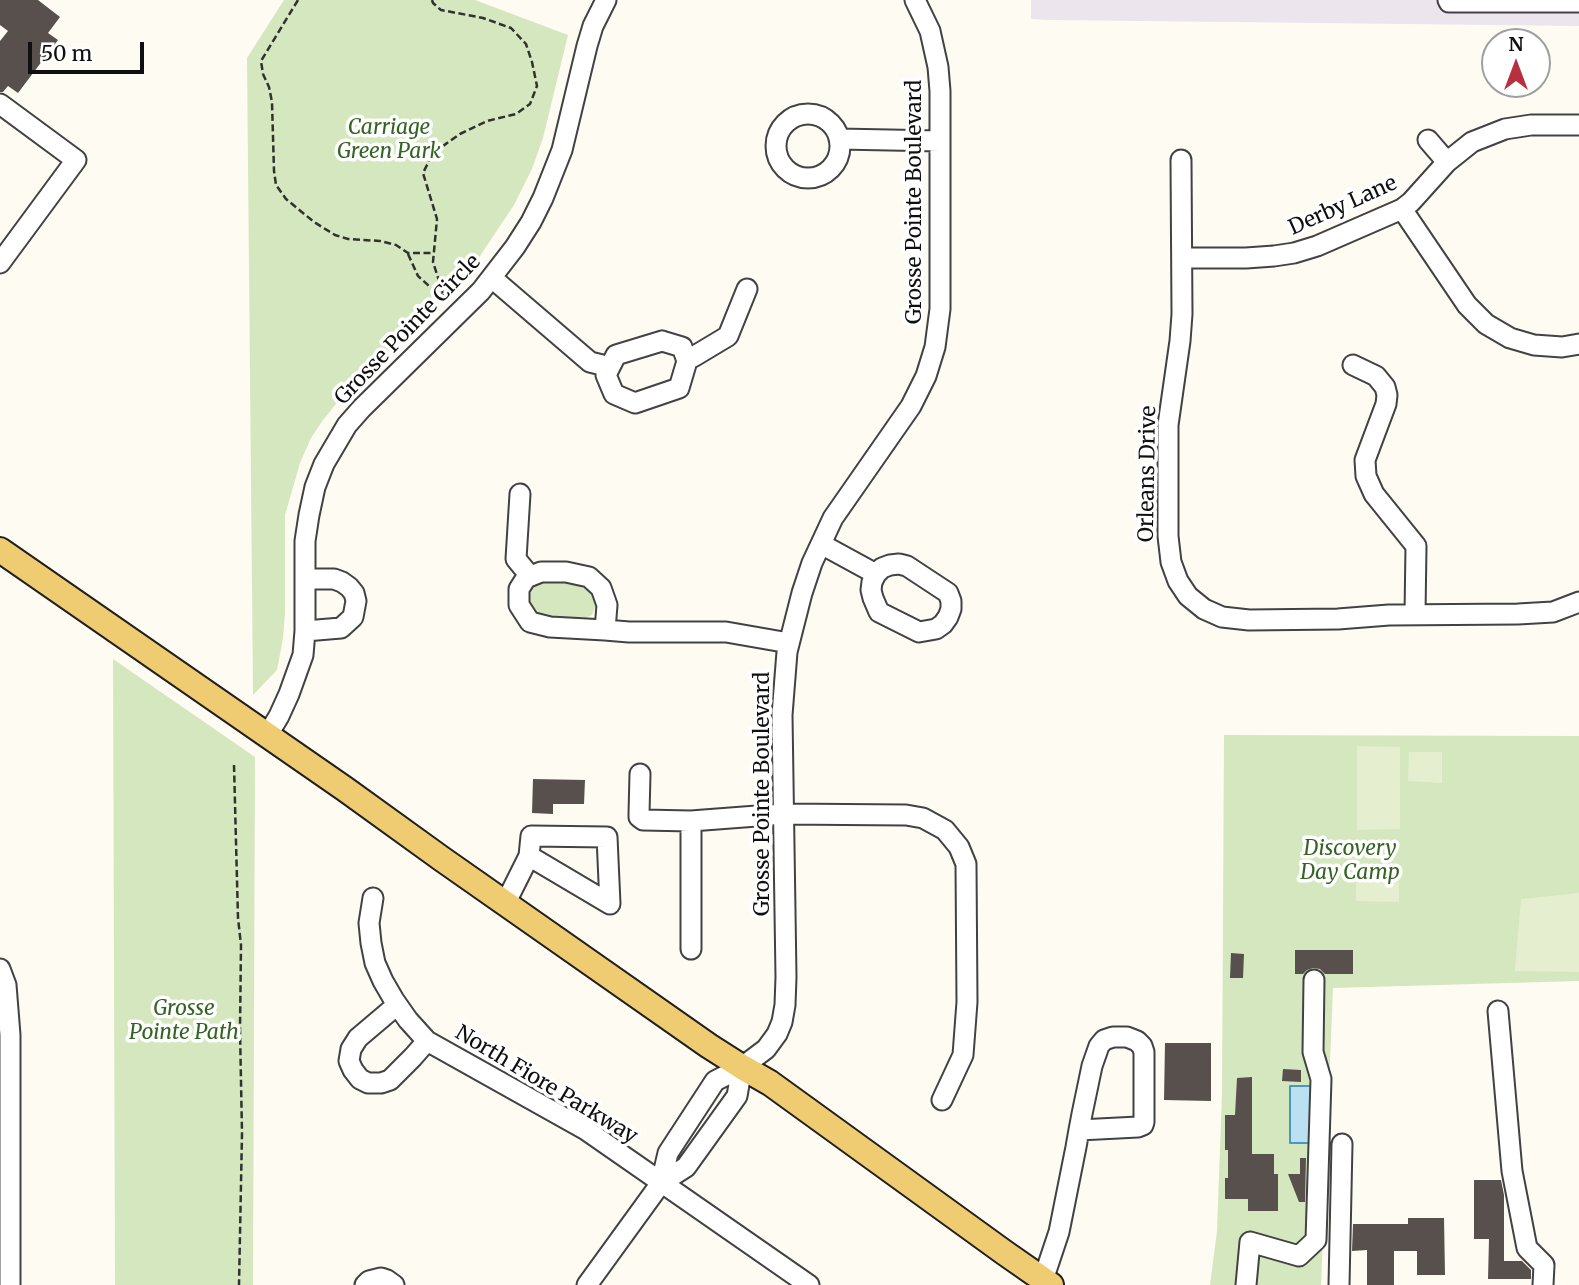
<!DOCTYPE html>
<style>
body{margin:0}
#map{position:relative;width:1579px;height:1285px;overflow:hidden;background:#fefbf3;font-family:Merriweather,serif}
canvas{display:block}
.north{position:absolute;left:1481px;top:28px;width:70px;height:70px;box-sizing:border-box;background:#fff;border:2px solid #9f9f9f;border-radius:50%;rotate:0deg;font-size:19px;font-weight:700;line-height:28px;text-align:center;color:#0f0f0f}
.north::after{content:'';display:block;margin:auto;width:24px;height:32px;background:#b6313d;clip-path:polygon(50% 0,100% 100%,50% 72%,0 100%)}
.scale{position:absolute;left:28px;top:42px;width:116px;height:32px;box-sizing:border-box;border:4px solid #0f0f0f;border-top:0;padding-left:9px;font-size:21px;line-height:24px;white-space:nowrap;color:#0f0f0f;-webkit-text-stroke:5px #fff;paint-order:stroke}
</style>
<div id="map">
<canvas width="1579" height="1285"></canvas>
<div class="north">N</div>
<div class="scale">50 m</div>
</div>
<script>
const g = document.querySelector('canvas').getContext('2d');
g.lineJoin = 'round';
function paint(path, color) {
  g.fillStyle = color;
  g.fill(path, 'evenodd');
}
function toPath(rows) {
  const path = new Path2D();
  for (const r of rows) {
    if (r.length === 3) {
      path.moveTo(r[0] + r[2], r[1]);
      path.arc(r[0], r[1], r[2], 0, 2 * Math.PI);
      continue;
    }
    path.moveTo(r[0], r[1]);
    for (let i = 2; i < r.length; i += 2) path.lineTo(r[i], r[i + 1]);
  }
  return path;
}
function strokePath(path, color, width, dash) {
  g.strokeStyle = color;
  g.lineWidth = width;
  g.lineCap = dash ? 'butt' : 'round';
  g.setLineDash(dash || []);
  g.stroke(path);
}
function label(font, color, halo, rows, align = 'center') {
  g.font = font + ' Merriweather,serif';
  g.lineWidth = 7;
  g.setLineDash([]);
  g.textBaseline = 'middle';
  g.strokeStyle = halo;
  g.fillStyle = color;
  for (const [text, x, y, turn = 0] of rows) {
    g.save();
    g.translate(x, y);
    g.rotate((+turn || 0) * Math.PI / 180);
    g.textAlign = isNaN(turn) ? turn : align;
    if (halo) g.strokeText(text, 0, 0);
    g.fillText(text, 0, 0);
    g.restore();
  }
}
paint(toPath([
 [1031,0,1579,0,1579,26,1052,20,1031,19]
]), '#ece5ed');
paint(toPath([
 [284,0,475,0,568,35,543,138,532,169,514,205,476,262,462,278,340,399,323,420,311,438,300,463,285,515,285,613,283,638,277,670,253,695,247,58],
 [543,580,586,586,595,593,597,603,592,615,580,621,535,615,526,608,528,589,535,582],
 [113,659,255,757,253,1285,115,1285],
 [1224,735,1579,736,1579,981,1333,988,1321,1285,1210,1285,1217,1231,1222,1093]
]), '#d5e7be');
paint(toPath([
 [1357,746,1400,747,1400,829,1357,830],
 [1409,752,1442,752,1442,783,1408,781],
 [1356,881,1399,882,1399,902,1356,901],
 [1579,893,1579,972,1515,971,1521,899]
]), '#e5efcf');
const water = toPath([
 [1290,1086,1311,1086,1311,1143,1290,1143,1290,1086]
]);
paint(water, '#bbe0f2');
strokePath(water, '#4798c4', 2);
paint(toPath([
 [0,0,38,0,60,17,48,33,58,40,18,93,8,86,3,92,0,92,0,41,8,31,0,25],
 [533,779,585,780,584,804,553,804,553,814,532,813],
 [1295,950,1353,950,1353,974,1325,974,1320,969,1313,968,1307,970,1303,974,1295,974],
 [1231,953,1244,954,1243,978,1230,978],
 [1165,1043,1211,1043,1211,1101,1164,1100],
 [1283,1069,1301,1070,1301,1082,1282,1081],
 [1252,1077,1252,1154,1274,1154,1274,1174,1278,1174,1278,1211,1248,1211,1248,1199,1225,1199,1225,1178,1228,1178,1228,1150,1225,1150,1225,1115,1235,1115,1237,1078],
 [1300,1158,1306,1158,1305,1202,1299,1202,1288,1174,1300,1174],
 [1474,1180,1501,1180,1504,1195,1504,1261,1522,1261,1531,1270,1531,1279,1488,1279,1489,1239,1474,1239],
 [1408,1218,1444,1218,1445,1275,1417,1275,1417,1251,1394,1251,1394,1285,1367,1285,1367,1250,1352,1251,1353,1224,1408,1224]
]), '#57504c');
const minor = toPath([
 [1448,0,1449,2,1579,2],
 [0,104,76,160,0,263],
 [808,146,32],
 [839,139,940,141],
 [1428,140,1447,162],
 [1181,160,1182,314,1180,341,1168,425,1168,536,1171,562,1178,581,1188,596,1204,609,1222,617,1249,620,1338,619,1389,615,1518,614,1553,612,1579,602],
 [1402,209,1467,305,1486,324,1510,338,1534,345,1562,347,1579,344],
 [1182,258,1246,258,1274,256,1294,253,1317,246,1402,209,1411,202,1447,162,1472,142,1505,129,1531,125,1579,125],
 [492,278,590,362,610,367],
 [662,341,682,347,687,361,679,388,635,403,614,394,606,375,616,355,662,341],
 [686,358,693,357,728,336,747,289],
 [1353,365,1376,376,1385,387,1387,395,1386,404,1365,460,1366,476,1374,494,1416,546,1415,614],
 [520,494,516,559,530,576],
 [821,544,876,574],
 [899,564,907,566,948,593,951,601,951,609,948,617,943,624,936,629,919,632,879,612,873,598,871,590,872,582,876,574,882,568,890,565,899,564],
 [305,579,334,579,342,582,349,587,354,593,356,601,353,617,341,628,305,631],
 [605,630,550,627,530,622,519,605,519,589,526,578,541,572,566,572,589,577,601,588,607,605,605,630,629,632,726,632,789,643],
 [267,736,279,716,289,694,303,655,305,631,305,541,309,515,315,487,324,464,347,425,362,408,481,291,515,247,531,222,543,198,562,150,587,46,593,26,606,0],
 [640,774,639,814,639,817,643,820,691,821,783,814,906,815,923,818,945,830,959,847,966,864,967,1002,963,1055,942,1100],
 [373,898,369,923,371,943,375,963,383,981,394,1000,408,1020,427,1041,586,1130,809,1285],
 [505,904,529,856,531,836,607,837,610,904,529,856],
 [691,949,691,821],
 [0,969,6,985,10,1035,10,1285],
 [397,1005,358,1038,351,1049,349,1061,353,1070,360,1079,368,1083,381,1083,390,1080,413,1057,427,1041],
 [1498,1011,1512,1171,1527,1248,1544,1265,1543,1285],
 [661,1183,668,1153,715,1081,742,1067,766,1049,777,1034,782,1022,785,1005,786,977,782,715,787,652,802,593,812,563,833,518,911,406,926,376,935,347,940,309,940,91,938,67,930,31,915,0],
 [1043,1280,1059,1232,1076,1147,1079,1130,1082,1114,1092,1066,1099,1046,1104,1040,1113,1037,1127,1037,1137,1041,1142,1046,1144,1052,1144,1122,1143,1125,1138,1127,1079,1130],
 [365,1285,369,1281,381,1278,387,1280,394,1285],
 [587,1285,661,1183,686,1167,737,1096,742,1067],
 [1246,1285,1250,1242,1299,1256,1316,1240,1321,1079,1313,1052,1314,980],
 [1339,1285,1342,1144]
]);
const major = toPath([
 [0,550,345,789,442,859,709,1046,742,1067,770,1083,1005,1253,1051,1285]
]);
strokePath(minor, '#424242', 23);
strokePath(major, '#202020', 28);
strokePath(toPath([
 [298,0,261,61,263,74,269,87,272,102,274,171,276,185,286,199,314,222,335,235,348,239,380,241,396,245,408,253,434,253],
 [432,0,433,3,441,10,483,18,511,28,526,44,532,62,537,86,530,104,516,114,487,121,460,134,433,153,423,173,437,219,433,262,444,296],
 [408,254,418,276,429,286,444,296],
 [234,765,238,918,241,945,240,1030,242,1133,239,1285]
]), '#313131', 2.5, [7, 3.5]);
strokePath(minor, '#fff', 19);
strokePath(major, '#efcb72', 24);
label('italic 21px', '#346324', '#fff', [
 ["Carriage",389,128],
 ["Green Park",389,152],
 ["Discovery",1350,849],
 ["Day Camp",1350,873],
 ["Grosse",184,1009],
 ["Pointe Path",184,1033]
]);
label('21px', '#0f0f0f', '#fff', [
 ["Grosse Pointe Boulevard",915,202,-90],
 ["Derby Lane",1343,206,-24],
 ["Grosse Pointe Circle",408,330,-46],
 ["Orleans Drive",1148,474,-89],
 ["Grosse Pointe Boulevard",763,794,-90],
 ["North Fiore Parkway",546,1085,31]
]);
</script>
